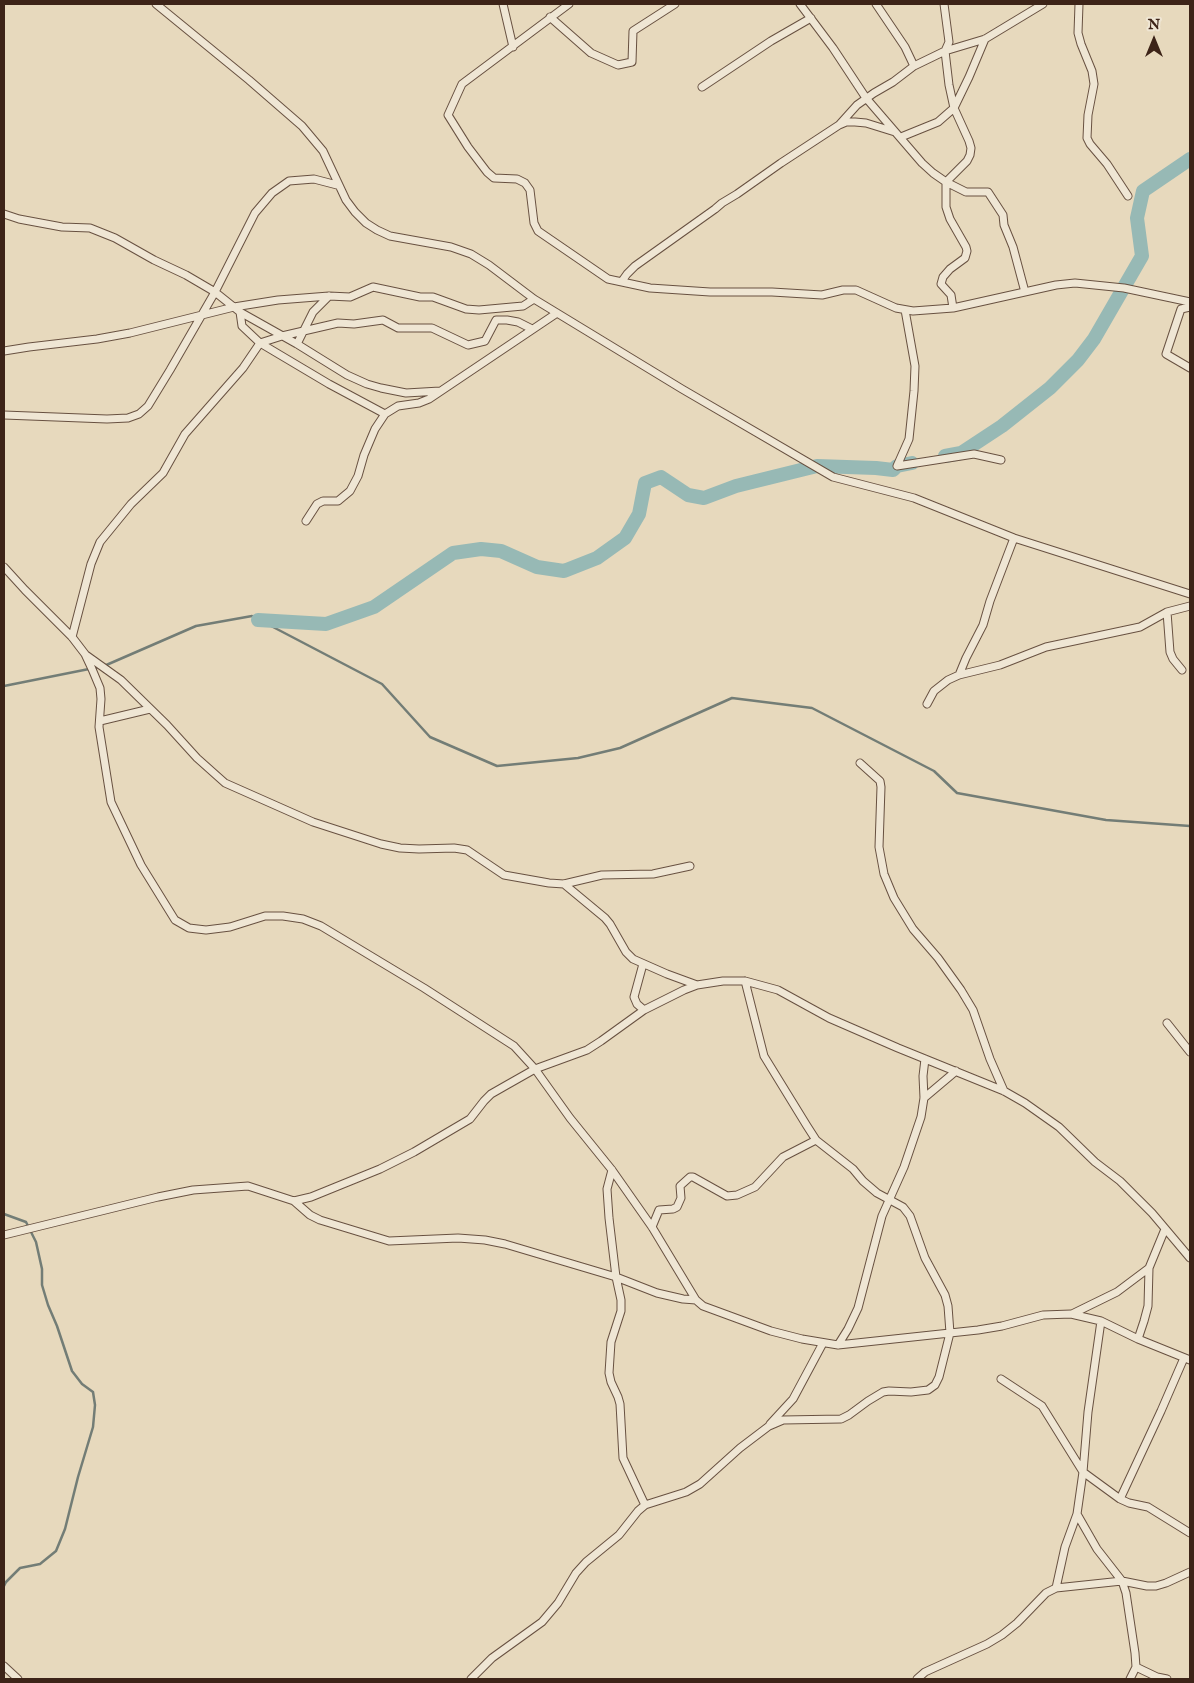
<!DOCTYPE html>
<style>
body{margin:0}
#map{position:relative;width:1194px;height:1683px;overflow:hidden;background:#e7d9bd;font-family:"IM FELL English",serif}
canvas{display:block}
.frame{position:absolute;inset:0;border:5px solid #3d2418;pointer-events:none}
.north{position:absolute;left:1129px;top:15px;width:50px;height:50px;-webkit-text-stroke:4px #efe6d4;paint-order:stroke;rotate:0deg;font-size:14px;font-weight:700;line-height:20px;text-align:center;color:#3d2418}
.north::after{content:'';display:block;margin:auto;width:18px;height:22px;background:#3d2418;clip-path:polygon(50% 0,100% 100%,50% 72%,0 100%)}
</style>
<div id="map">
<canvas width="1194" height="1683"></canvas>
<div class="frame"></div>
<div class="north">N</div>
</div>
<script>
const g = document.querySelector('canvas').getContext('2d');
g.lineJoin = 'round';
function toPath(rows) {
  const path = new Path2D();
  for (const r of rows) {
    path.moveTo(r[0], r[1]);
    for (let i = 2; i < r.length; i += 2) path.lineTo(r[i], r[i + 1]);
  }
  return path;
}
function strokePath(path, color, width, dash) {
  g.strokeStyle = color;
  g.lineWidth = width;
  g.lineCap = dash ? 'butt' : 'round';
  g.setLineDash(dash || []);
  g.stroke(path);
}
strokePath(toPath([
 [104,666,196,626,252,616,382,684,430,737,497,766,578,758,620,748,732,698,812,708,934,771,957,793,1106,820,1190,826],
 [4,686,99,667],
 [4,1214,26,1222,36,1242,42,1269,42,1285,48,1305,57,1326,72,1371,82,1384,93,1392,95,1405,93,1427,78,1477,65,1529,56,1551,40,1564,20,1568,6,1582,4,1586]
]), '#737d76', 2.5);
strokePath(toPath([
 [945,456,961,453,1002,426,1050,388,1078,360,1094,339,1142,256,1137,218,1143,191,1190,159],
 [258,620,326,624,374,607,453,553,481,549,501,551,537,567,564,571,597,558,625,538,639,514,645,483,661,477,688,495,704,498,736,486,817,466,876,468,893,470,897,466,912,463]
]), '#97b9b5', 14);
const street = toPath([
 [156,4,249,80,302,126,323,151,346,200,355,212,366,223,377,230,390,236,451,247,471,254,489,265,534,299,682,389,833,477,914,498,1014,538,1190,594],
 [503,4,513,47],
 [569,4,462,84,448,115,468,147,487,172,494,178,517,179,525,183,530,190,534,223,538,231,608,279,650,288,710,292,772,292,822,295,843,290,856,290,896,308,913,311,953,308,1056,285,1075,283,1124,288,1190,302],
 [800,4,833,48,866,98,922,163,933,173,946,182,966,192,988,192,1003,215,1004,225,1013,247,1025,292],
 [876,4,905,47,914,66],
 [944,4,949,42,945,51,949,85,954,108,969,141,971,148,970,155,967,161,946,182,946,207,950,219,966,247,967,251,965,258,950,269,943,277,941,284,951,295,953,308],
 [1079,4,1078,33,1081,44,1092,71,1094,84,1088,115,1087,138,1090,144,1107,164,1128,196],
 [550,17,591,53,618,65,632,62,633,31,675,4],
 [702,87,771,41,811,18],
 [839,125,857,105,874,93,893,82,914,66,945,51,985,39,1043,4],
 [901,137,938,122,954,108,969,77,985,39],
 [4,214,19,219,62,227,90,228,115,238,154,260,186,275,215,292,240,312,297,344,347,375,367,384,381,388,406,393,440,391],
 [622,281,627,274,635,266,715,209,722,203,737,194,781,163,839,125,846,122,855,122,866,123,895,132],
 [1190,307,1181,309,1166,354,1190,368],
 [905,310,915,366,914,391,909,439,897,466,974,454,1001,460],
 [240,312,242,326,260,343,329,384,385,414],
 [297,344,313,312,329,296],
 [4,351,29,347,97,339,130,333,234,307,278,300,329,296,350,297,373,287,420,297,433,297,466,309,479,310,523,306,534,299],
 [4,415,107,419,128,418,139,414,148,406,170,370,215,292,255,213,272,193,289,181,314,179,337,185],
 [306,521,317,504,323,501,338,501,350,491,358,476,364,455,375,429,385,414,398,406,419,403,429,399,557,313],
 [4,567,25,590,72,637,85,654,92,669,100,688,101,699,99,727,111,802,141,865,175,920,189,928,206,930,230,927,265,916,283,916,303,919,321,926,424,988,514,1046,535,1069,570,1118,612,1170,652,1227,696,1300,703,1306,771,1331,802,1339,838,1345,978,1330,1002,1326,1043,1315,1071,1314,1101,1321,1138,1339,1190,1360],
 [1167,612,1170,652,1173,659,1182,670],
 [72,637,91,564,100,542,131,504,163,473,185,434,243,368,260,343,282,336,338,323,354,324,383,320,398,328,432,328,468,345,485,341,496,320,507,320,518,322,532,329],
 [86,655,121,680,167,725,197,758,225,783,313,822,381,844,400,848,419,849,454,848,467,850,504,875,549,883,564,884,602,875,653,874,690,866],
 [959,675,966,658,983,625,990,601,1014,538],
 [927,704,934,691,948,680,959,675,1000,665,1046,647,1140,627,1167,612,1190,606],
 [100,721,150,709],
 [860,763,880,781,881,787,879,847,884,874,894,898,913,929,938,958,961,990,973,1010,990,1059,1004,1091],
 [564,884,605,918,610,924,626,952,633,959,667,974,697,985],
 [643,964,634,997,637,1004,644,1010],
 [1167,1023,1190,1052],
 [924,1098,956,1071],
 [612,1170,607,1189,609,1218,616,1277,621,1300,621,1311,611,1342,609,1373,611,1382,618,1397,620,1404,623,1458,645,1505],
 [294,1201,310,1215,320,1220,389,1241,458,1238,485,1240,505,1244,616,1277,657,1293,683,1299,696,1300],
 [652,1227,659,1210,673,1209,677,1207,681,1198,680,1186,690,1177,693,1177,727,1196,737,1195,755,1187,783,1157,816,1140],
 [4,1235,158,1197,193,1190,248,1186,294,1201,311,1197,380,1169,414,1152,470,1119,484,1101,491,1094,505,1086,535,1069,587,1050,601,1041,644,1010,684,990,697,985,723,981,745,981,778,990,829,1018,898,1048,1004,1091,1025,1103,1059,1127,1095,1162,1120,1181,1152,1213,1190,1258],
 [1072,1314,1117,1292,1149,1268,1165,1229],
 [1138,1339,1144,1321,1148,1306,1149,1268],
 [838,1345,848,1329,858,1308,882,1216,904,1167,921,1117,924,1098,923,1076,925,1059],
 [1001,1379,1042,1406,1083,1472,1120,1499,1129,1503,1148,1507,1190,1533],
 [770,1424,793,1399,823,1343],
 [1120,1499,1161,1411,1184,1358],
 [1077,1514,1097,1549,1122,1581,1126,1593,1135,1653,1136,1667,1130,1679],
 [1056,1588,1065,1547,1077,1514,1083,1472,1088,1412,1101,1321],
 [4,1666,18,1679],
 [1136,1667,1157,1677,1167,1679],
 [471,1679,492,1658,542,1622,558,1603,576,1573,586,1562,619,1535,638,1511,645,1505,686,1492,700,1484,740,1448,769,1426,783,1420,841,1419,849,1415,868,1401,883,1392,889,1391,911,1392,928,1390,935,1385,939,1377,950,1333,948,1306,945,1295,925,1258,910,1216,903,1207,877,1193,863,1181,853,1169,816,1140,807,1126,764,1056,745,981],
 [917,1679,925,1672,987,1644,1002,1635,1017,1623,1046,1593,1056,1588,1122,1581,1147,1586,1156,1586,1166,1583,1190,1572]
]);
strokePath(street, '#685141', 9);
strokePath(street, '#efe6d4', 7);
</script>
